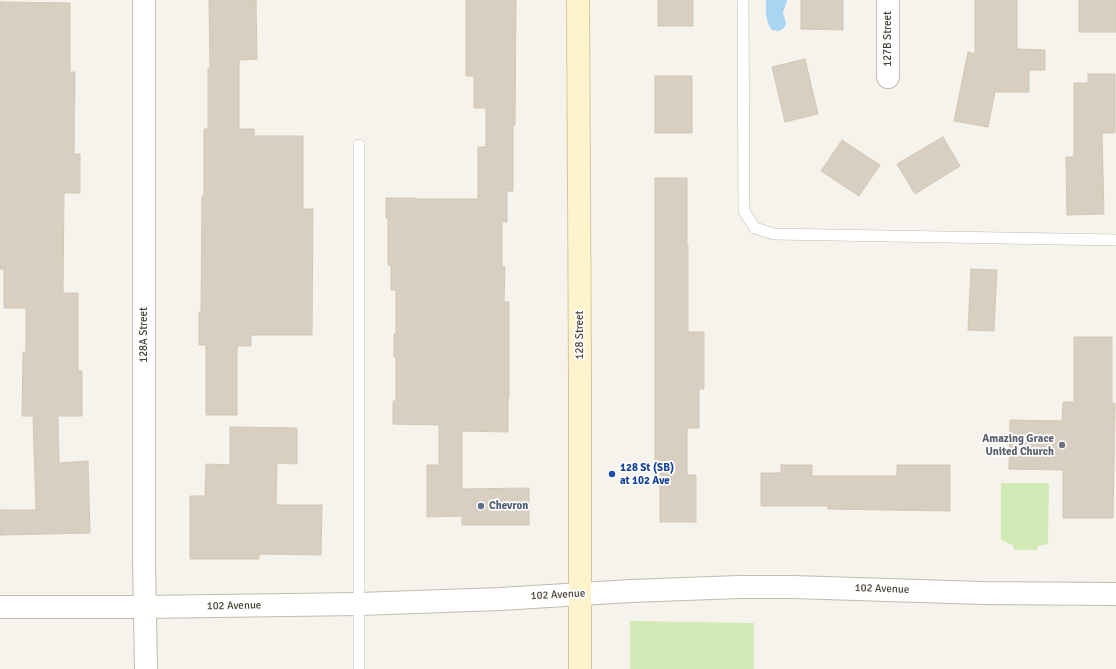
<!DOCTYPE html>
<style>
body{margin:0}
canvas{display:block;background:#f6f3ec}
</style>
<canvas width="1116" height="669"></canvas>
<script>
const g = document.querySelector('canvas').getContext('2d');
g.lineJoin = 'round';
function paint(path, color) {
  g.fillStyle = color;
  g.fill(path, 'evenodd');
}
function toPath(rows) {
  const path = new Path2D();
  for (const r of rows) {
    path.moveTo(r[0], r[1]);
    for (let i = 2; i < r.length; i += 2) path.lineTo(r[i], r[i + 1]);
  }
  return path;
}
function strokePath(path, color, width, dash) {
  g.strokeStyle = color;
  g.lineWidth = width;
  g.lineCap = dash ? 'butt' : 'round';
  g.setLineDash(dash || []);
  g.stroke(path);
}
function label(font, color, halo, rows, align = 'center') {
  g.font = font + ' Signika,sans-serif';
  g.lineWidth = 3.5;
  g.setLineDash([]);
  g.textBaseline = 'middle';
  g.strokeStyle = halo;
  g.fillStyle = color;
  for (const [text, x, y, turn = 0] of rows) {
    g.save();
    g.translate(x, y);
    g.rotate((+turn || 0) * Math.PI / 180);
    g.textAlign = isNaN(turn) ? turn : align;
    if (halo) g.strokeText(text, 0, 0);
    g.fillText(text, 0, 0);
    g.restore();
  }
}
paint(toPath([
 [1001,483,1049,483,1048,544,1038,546,1037,550,1014,550,1013,545,1001,540],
 [630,621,754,623,754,669,630,669]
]), '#d2eab5');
paint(toPath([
 [766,0,787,0,783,13,786,23,784,28,779,31,772,30,768,24,766,14]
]), '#a9d4f2');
const building = toPath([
 [209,0,256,0,257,59,239,60,239,129,254,129,254,136,303,136,303,209,313,209,312,335,251,335,251,346,237,346,237,415,206,415,206,345,199,345,199,312,201,312,202,196,204,196,204,129,208,129,208,68,210,68,209,0],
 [466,0,516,0,515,125,513,125,513,191,507,191,507,222,502,222,502,267,505,267,504,302,509,302,509,398,508,398,508,432,462,431,462,489,529,488,529,525,462,525,462,516,427,517,427,465,439,465,439,425,393,424,393,401,396,401,396,357,394,357,394,334,396,334,396,290,391,290,391,265,388,265,388,218,386,218,386,198,415,198,415,199,478,199,478,147,486,147,486,108,474,108,474,76,466,76,466,0],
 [658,0,693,0,693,26,658,26,658,0],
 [801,0,843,0,843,30,801,29,801,0],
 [975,0,1017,0,1017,49,1045,50,1045,70,1029,70,1029,92,995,92,988,127,954,121,968,52,975,54,975,0],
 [1079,0,1116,0,1116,32,1079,32,1079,0],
 [0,2,70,3,70,72,75,72,74,154,80,154,80,193,64,193,63,293,78,293,78,370,82,371,82,416,58,416,59,463,88,461,90,533,0,535,0,510,36,510,33,416,22,416,23,352,26,352,26,308,4,308,4,269,0,269,0,2],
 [805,59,818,114,785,122,772,67,805,59],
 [1088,74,1115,74,1115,133,1102,133,1104,214,1067,215,1066,157,1074,157,1074,83,1088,83,1088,74],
 [655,76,692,76,692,133,655,133,655,76],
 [943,137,960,166,915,194,897,164,943,137],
 [842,140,880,165,859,196,821,171,842,140],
 [655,178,687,178,687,246,688,246,688,332,704,332,704,389,699,389,699,428,687,428,687,475,696,475,696,522,660,522,660,460,655,460,655,178],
 [971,269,997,270,994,331,968,330,971,269],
 [1074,337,1112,337,1112,403,1115,403,1113,518,1063,518,1063,470,1009,469,1010,420,1062,421,1063,402,1074,402,1074,337],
 [230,427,297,428,297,464,277,463,276,505,322,505,321,555,259,554,259,559,190,559,190,496,205,496,206,464,230,465,230,427],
 [781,465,812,465,812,476,897,476,897,465,950,465,950,511,828,509,828,506,761,506,761,473,781,473,781,465]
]);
paint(building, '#d8cfc1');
strokePath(building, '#d3c7b4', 1);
const lane = toPath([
 [743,0,744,211,755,228,774,234,1116,240],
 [359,669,359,145]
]);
const street = toPath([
 [144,0,144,561,146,669],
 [888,77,888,0],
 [0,607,145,607,359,604,500,599,631,591,739,587,793,587,982,593,1116,594]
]);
const secondary = toPath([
 [578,0,580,376,580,669]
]);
strokePath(lane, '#c2bbae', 12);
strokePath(street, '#c2bbae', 24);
strokePath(secondary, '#d6c79b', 24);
strokePath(lane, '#fff', 11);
strokePath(street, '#fff', 22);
strokePath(secondary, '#fff3cd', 22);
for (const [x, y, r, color] of [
 [1062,445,4,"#6b7280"],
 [612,474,4,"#1a4fb4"],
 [481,506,4,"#5c6f8a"]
]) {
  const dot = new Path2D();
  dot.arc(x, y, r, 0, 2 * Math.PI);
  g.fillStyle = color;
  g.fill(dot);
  strokePath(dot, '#fff', 1.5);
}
label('11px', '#4b4439', '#fff', [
 ["127B Street",888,39,-90],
 ["128A Street",144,335,-90],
 ["128 Street",580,335,-90],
 ["102 Avenue",882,589,2],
 ["102 Avenue",558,595,-3],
 ["102 Avenue",234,606,-1]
]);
label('bold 11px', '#5b616d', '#fff', [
 ["Amazing Grace",1054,439],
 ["United Church",1054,452]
], 'right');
label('bold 11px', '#164399', '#fff', [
 ["128 St (SB)",620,468],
 ["at 102 Ave",620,481]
], 'left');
label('bold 11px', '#4e5e75', '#fff', [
 ["Chevron",489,506]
], 'left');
</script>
